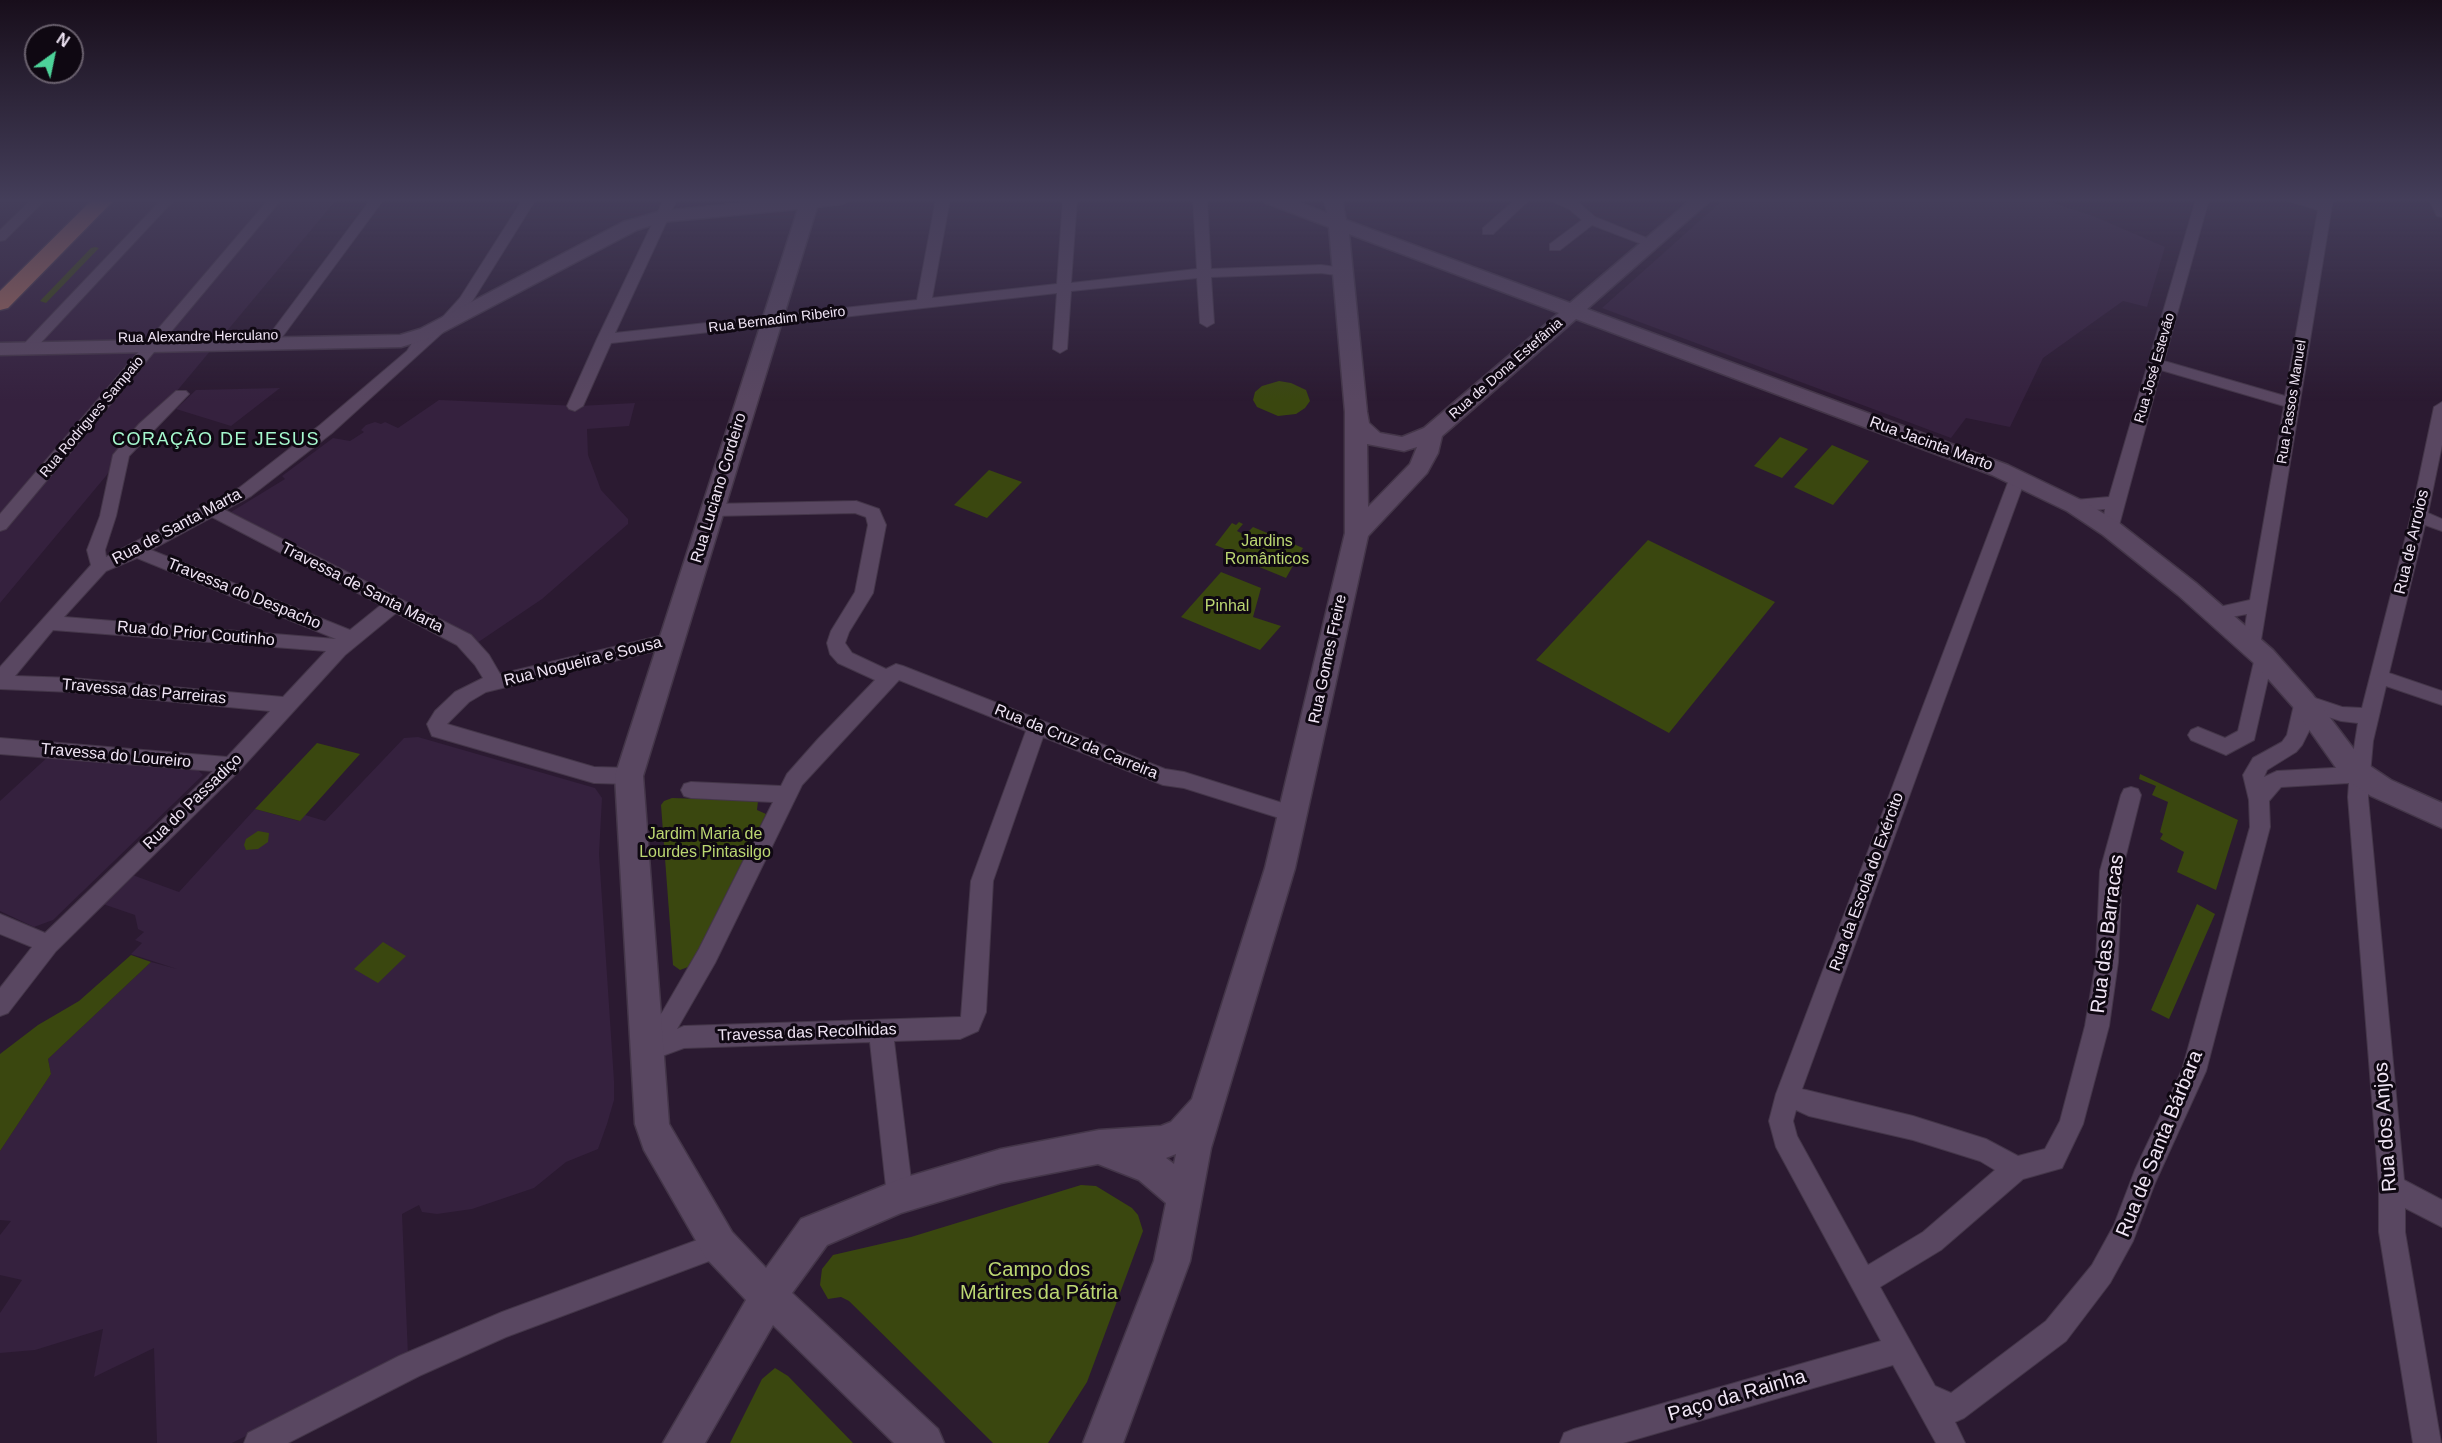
<!DOCTYPE html>
<meta charset="utf-8">
<style>
body{margin:0}
#map{position:relative;width:2442px;height:1443px;overflow:hidden;background:#2b1a31;font-family:Arial,sans-serif}
canvas{display:block}
.north{position:absolute;left:24px;top:24px;width:60px;height:60px;box-sizing:border-box;background:#0f0812;border:2px solid #69606d;border-radius:50%;rotate:33deg;font-size:16px;font-weight:700;line-height:24px;text-align:center;color:#f0e5f5}
.north::after{content:'';display:block;margin:auto;width:21px;height:27px;background:#4dd39a;clip-path:polygon(50% 0,100% 100%,50% 72%,0 100%)}
</style>
<div id="map">
<canvas width="2442" height="1443"></canvas>
<div class="north">N</div>
</div>
<script>
const g = document.querySelector('canvas').getContext('2d');
g.lineJoin = 'round';
function paint(path, color) {
  g.fillStyle = color;
  g.fill(path, 'evenodd');
}
function toPath(rows) {
  const path = new Path2D();
  for (const r of rows) {
    path.moveTo(r[0], r[1]);
    for (let i = 2; i < r.length; i += 2) path.lineTo(r[i], r[i + 1]);
  }
  return path;
}
function strokePath(path, color, width, dash) {
  g.strokeStyle = color;
  g.lineWidth = width;
  g.lineCap = dash ? 'butt' : 'round';
  g.setLineDash(dash || []);
  g.stroke(path);
}
function label(font, color, halo, rows, align = 'center') {
  g.font = font + ' Arial,sans-serif';
  g.lineWidth = 6;
  g.setLineDash([]);
  g.textBaseline = 'middle';
  g.strokeStyle = halo;
  g.fillStyle = color;
  for (const [text, x, y, turn = 0] of rows) {
    g.save();
    g.translate(x, y);
    g.rotate((+turn || 0) * Math.PI / 180);
    g.textAlign = isNaN(turn) ? turn : align;
    if (halo) g.strokeText(text, 0, 0);
    g.fillText(text, 0, 0);
    g.restore();
  }
}
paint(toPath([
 [0,199,337,199,0,603],
 [1724,199,2041,199,2091,215,2165,247,2147,307,2123,301,2043,358,2010,427,1966,418,1951,438,1602,308],
 [280,388,231,426,176,409,196,390],
 [439,400,579,406,635,403,629,426,587,429,588,455,601,490,628,519,628,524,542,599,477,643,231,512,285,479,282,476,333,438,350,441,364,432,361,430,366,425,375,422,381,424,385,422,398,428],
 [418,737,595,788,602,798,599,854,614,1081,614,1100,607,1124,598,1149,566,1162,534,1188,472,1209,437,1214,422,1212,419,1205,402,1214,408,1355,232,1443,157,1443,154,1348,94,1377,103,1329,35,1350,0,1353,0,1313,22,1280,0,1275,0,1235,11,1221,0,1220,0,1151,51,1074,48,1059,151,962,177,969,131,954,142,943,135,940,144,932,138,929,135,915,97,902,127,873,179,892,255,809,299,821,305,815,325,821,404,738],
 [51,754,198,770,203,775,53,920,34,927,0,911,0,801]
]), '#35213e');
paint(toPath([
 [95,247,99,248,46,303,40,301,91,248],
 [1279,381,1291,383,1306,390,1310,401,1305,408,1296,414,1278,416,1257,407,1253,400,1255,392,1262,386],
 [1780,437,1808,449,1782,478,1754,466],
 [1832,445,1869,461,1833,505,1794,487],
 [989,470,1022,482,987,518,954,505],
 [1239,522,1243,524,1237,531,1245,535,1253,527,1303,548,1286,578,1223,552,1225,549,1215,545,1232,523,1236,525],
 [1648,540,1775,602,1669,733,1536,660],
 [1221,572,1261,588,1253,617,1281,626,1260,650,1181,617],
 [317,743,360,754,300,821,255,809],
 [2140,774,2238,820,2216,890,2177,872,2184,852,2160,839,2163,834,2160,832,2168,802,2152,795,2156,786,2139,779],
 [672,798,758,801,757,810,766,814,696,954,688,967,680,970,673,965,661,805,664,801],
 [258,831,269,833,268,842,258,849,246,850,244,845,246,839],
 [2197,904,2215,914,2169,1019,2151,1010],
 [383,942,406,956,378,983,354,969],
 [131,955,151,962,48,1059,51,1074,0,1151,0,1054,38,1025,79,1001],
 [1081,1185,1096,1186,1132,1208,1138,1215,1143,1231,1087,1382,1048,1443,993,1443,849,1301,841,1297,828,1299,820,1285,822,1269,833,1255,911,1237],
 [775,1368,788,1376,853,1443,730,1443,762,1379]
]), '#3a470f');
const street = toPath([
 [32,199,46,199,5,240,0,241,0,230,32,199],
 [162,199,175,199,33,351,23,351,21,348,23,345,162,199],
 [269,199,282,199,6,529,0,531,0,514,269,199],
 [371,199,384,199,274,348,264,348,262,345,264,342,371,199],
 [523,199,536,199,473,300,451,325,332,433,251,496,225,510,471,635,489,655,500,674,672,633,679,635,681,640,679,645,672,647,486,692,469,702,447,724,594,767,629,768,636,770,639,776,636,782,629,784,594,783,432,736,427,724,435,711,455,692,483,678,475,665,457,645,396,613,345,655,239,771,56,951,8,1013,0,1016,0,988,32,947,0,934,0,914,45,933,213,771,0,754,0,738,227,757,270,711,72,692,0,689,0,667,91,565,87,550,100,516,113,455,139,424,176,391,186,391,189,394,186,397,129,456,116,516,105,550,106,557,239,488,320,425,407,351,412,343,441,319,460,298,523,199],
 [212,517,381,605,350,630,151,550,212,517],
 [137,558,336,639,64,617,106,571,137,558],
 [53,630,326,651,283,697,72,678,15,676,53,630],
 [664,199,677,199,615,333,917,300,936,199,950,199,932,298,1057,284,1063,199,1077,199,1071,283,1197,269,1193,199,1207,199,1211,269,1321,265,1344,268,1351,272,1344,276,1321,273,1211,277,1214,323,1207,327,1200,323,1197,278,1071,291,1067,349,1060,353,1053,349,1057,293,611,343,583,406,575,411,569,409,567,406,597,339,664,199],
 [1516,199,1530,199,1493,234,1483,234,1483,228,1516,199],
 [1548,199,1567,199,1579,203,1595,217,1659,243,1657,246,1647,246,1592,225,1560,250,1550,250,1550,244,1582,220,1569,209,1548,199],
 [2196,199,2209,199,2164,361,2285,396,2318,210,2283,199,2305,199,2319,203,2319,199,2333,199,2260,646,2258,651,2251,653,2244,651,2242,646,2247,614,2216,620,2210,619,2207,614,2210,609,2250,600,2284,406,2161,370,2117,533,2105,533,2102,529,2105,509,2075,512,2067,506,2075,500,2109,497,2196,199],
 [2429,199,2442,199,2442,217,2437,216,2429,199],
 [2442,402,2442,445,2428,513,2442,519,2442,531,2425,525,2389,673,2442,691,2442,705,2386,686,2373,741,2368,797,2404,1180,2442,1200,2442,1227,2405,1208,2405,1232,2441,1443,2413,1443,2379,1232,2379,1187,2348,797,2349,783,2281,787,2269,801,2270,827,2206,1071,2155,1183,2133,1241,2110,1283,2066,1341,1964,1418,1955,1422,1965,1443,1936,1443,1893,1365,1623,1443,1560,1443,1564,1433,1574,1429,1881,1341,1776,1147,1769,1121,1776,1094,2010,477,2018,472,2026,477,1802,1089,1913,1116,1986,1139,2018,1156,2045,1149,2060,1121,2085,1026,2096,962,2100,871,2121,795,2124,789,2131,787,2138,789,2141,795,2122,871,2118,962,2109,1026,2083,1124,2062,1168,2023,1179,1941,1250,1880,1287,1935,1386,1951,1393,2046,1321,2092,1265,2114,1225,2135,1170,2182,1070,2250,827,2249,800,2243,775,2253,758,2282,742,2287,735,2296,696,2303,694,2342,707,2362,708,2411,516,2434,407,2442,402],
 [2312,712,2341,721,2358,723,2351,767,2277,771,2264,777,2267,770,2296,752,2302,745,2311,727,2312,712],
 [1796,1110,1809,1116,1913,1140,1980,1161,1995,1170,1923,1232,1868,1265,1797,1136,1793,1121,1796,1110],
 [856,501,879,509,886,525,873,593,849,632,845,643,852,653,886,669,896,664,903,666,1165,769,1184,772,1292,806,1299,808,1302,814,1299,820,1292,822,1184,788,1163,785,1043,737,993,881,986,1012,978,1031,960,1039,894,1041,913,1196,909,1205,900,1209,891,1205,887,1196,870,1042,684,1048,646,1062,638,1059,634,1051,663,1011,699,949,773,802,691,798,684,796,681,790,684,784,691,782,781,786,787,774,818,739,875,680,838,663,830,654,827,643,831,631,855,592,868,525,866,517,855,513,712,516,704,510,712,504,856,501],
 [899,680,1026,731,971,881,961,1017,684,1026,677,1029,715,963,802,785,899,680],
 [2264,650,2271,652,2273,657,2254,740,2226,755,2191,740,2188,735,2191,730,2198,727,2225,738,2238,731,2255,657,2257,652,2264,650],
 [719,1232,728,1236,732,1245,728,1254,506,1337,419,1376,288,1443,244,1443,248,1433,399,1356,502,1312,719,1232]
]);
const secondary = toPath([
 [786,199,851,199,842,204,817,207,643,776,669,1124,732,1232,766,1268,801,1219,900,1179,1001,1149,1099,1130,1161,1126,1171,1122,1192,1099,1265,868,1345,533,1345,412,1329,227,1266,203,1263,199,1289,199,1327,213,1324,199,1342,199,1346,220,1570,303,1692,199,1712,199,1587,309,2008,465,2083,501,2119,523,2196,583,2273,650,2312,694,2359,756,2370,766,2391,780,2442,803,2442,828,2371,796,2350,782,2339,772,2294,708,2255,664,2178,595,2103,535,2067,511,1992,475,1576,319,1442,436,1438,453,1427,473,1368,536,1295,868,1211,1148,1190,1261,1123,1443,1083,1443,1154,1261,1166,1203,1139,1180,1098,1164,1001,1183,901,1213,827,1245,792,1293,938,1429,944,1443,894,1443,773,1325,705,1443,663,1443,746,1300,706,1258,644,1150,635,1124,615,776,798,209,662,222,637,230,434,337,401,347,0,355,0,343,400,335,420,329,623,222,661,211,786,199],
 [1349,234,1559,313,1424,428,1402,437,1380,433,1369,423,1367,412,1349,234],
 [1367,444,1404,451,1417,447,1410,464,1368,507,1367,444],
 [1176,1154,1174,1164,1166,1158,1176,1154]
]);
const primary = toPath([
 [93,199,115,199,8,308,0,310,0,291,93,199]
]);
strokePath(street, '#443649', 2);
strokePath(secondary, '#443649', 3);
strokePath(primary, '#443649', 3);
paint(street, '#594761');
paint(secondary, '#594761');
paint(primary, '#9f675a');
const sky = g.createLinearGradient(0, 0, 0, 401);
sky.addColorStop(0, '#180e1b');
sky.addColorStop(0.5, '#443e5a');
sky.addColorStop(1, '#443e5a00');
g.fillStyle = sky;
g.fillRect(0, 0, 2442, 401);
label('14px', '#f0e5f5', '#0f0812', [
 ["Rua Bernadim Ribeiro",777,320,-7],
 ["Rua Alexandre Herculano",198,337,-1],
 ["Rua José Estevão",2155,368,-74],
 ["Rua de Dona Estefânia",1506,369,-41],
 ["Rua Passos Manuel",2292,402,-81],
 ["Rua Rodrigues Sampaio",92,417,-50]
]);
label('16px', '#f0e5f5', '#0f0812', [
 ["Rua Jacinta Marto",1931,444,20],
 ["Rua Luciano Cordeiro",719,488,-73],
 ["Rua de Santa Marta",177,527,-28],
 ["Rua de Arroios",2412,542,-77],
 ["Travessa de Santa Marta",362,588,27],
 ["Travessa do Despacho",244,594,22],
 ["Rua do Prior Coutinho",196,634,5],
 ["Rua Gomes Freire",1328,659,-78],
 ["Rua Nogueira e Sousa",583,662,-14],
 ["Travessa das Parreiras",144,692,5],
 ["Rua da Cruz da Carreira",1076,742,22],
 ["Travessa do Loureiro",116,756,5],
 ["Rua do Passadiço",193,802,-44],
 ["Rua da Escola do Exército",1867,882,-70],
 ["Travessa das Recolhidas",807,1033,-2]
]);
label('16px', '#bcd772', '#0f0812', [
 ["Jardins",1267,542],
 ["Românticos",1267,560],
 ["Pinhal",1227,607],
 ["Jardim Maria de",705,835],
 ["Lourdes Pintasilgo",705,853]
]);
g.letterSpacing = '1.5px';
label('18px', '#a6f9cf', '#0f0812', [
 ["CORAÇÃO DE JESUS",216,440]
]);
g.letterSpacing = '0px';
label('20px', '#f0e5f5', '#0f0812', [
 ["Rua das Barracas",2108,934,-83],
 ["Rua dos Anjos",2386,1127,-94],
 ["Rua de Santa Bárbara",2160,1144,-68],
 ["Paço da Rainha",1737,1396,-16]
]);
label('20px', '#bcd772', '#0f0812', [
 ["Campo dos",1039,1270],
 ["Mártires da Pátria",1039,1293]
]);
</script>
